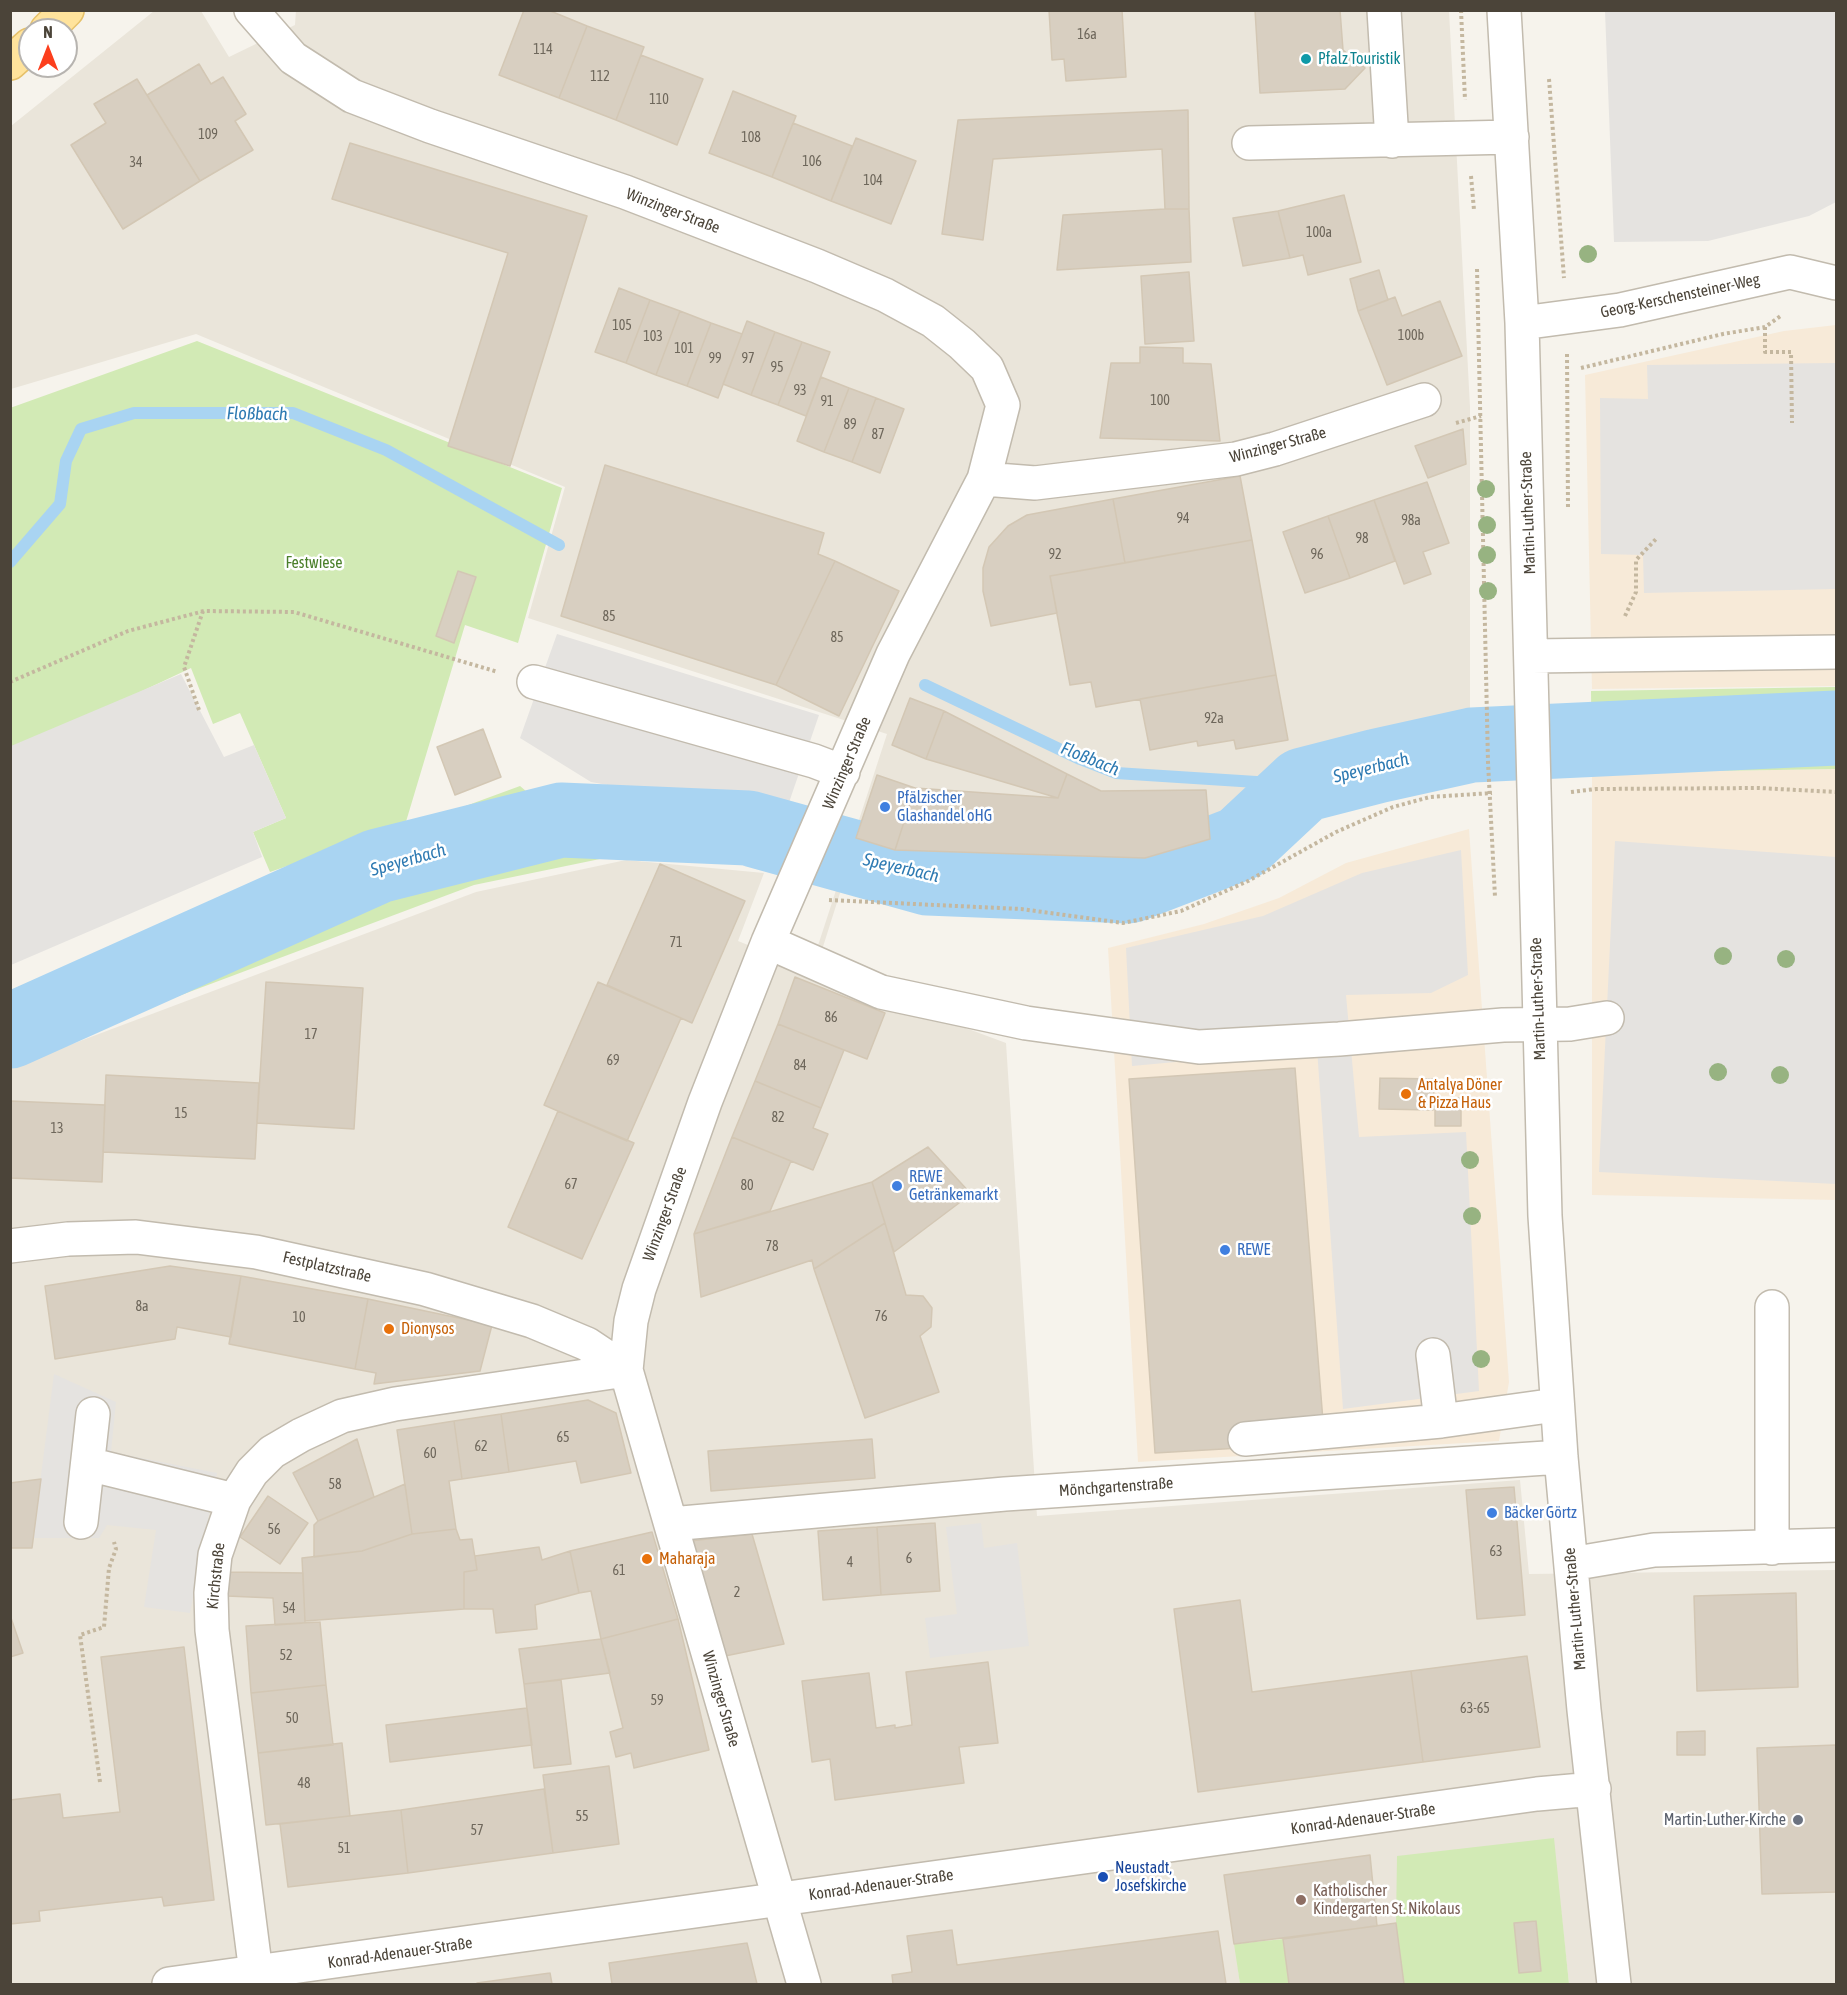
<!DOCTYPE html>
<meta charset="utf-8">
<style>
body{margin:0}
#map{position:relative;width:1847px;height:1995px;overflow:hidden;background:#f6f3ec;font-family:"Asap Condensed",sans-serif}
canvas{display:block}
.frame{position:absolute;inset:0;border:12px solid #4b4439;pointer-events:none}
.north{position:absolute;left:18px;top:18px;width:60px;height:60px;box-sizing:border-box;background:#fff;border:2px solid #b7b4b0;border-radius:50%;rotate:0deg;font-size:16px;font-weight:700;line-height:24px;text-align:center;color:#4b4439}
.north::after{content:'';display:block;margin:auto;width:21px;height:27px;background:#fc3f1d;clip-path:polygon(50% 0,100% 100%,50% 72%,0 100%)}
</style>
<div id="map">
<canvas width="1847" height="1995"></canvas>
<div class="frame"></div>
<div class="north">N</div>
</div>
<script>
const g = document.querySelector('canvas').getContext('2d');
g.lineJoin = 'round';
function paint(path, color) {
  g.fillStyle = color;
  g.fill(path, 'evenodd');
}
function toPath(rows) {
  const path = new Path2D();
  for (const r of rows) {
    path.moveTo(r[0], r[1]);
    for (let i = 2; i < r.length; i += 2) path.lineTo(r[i], r[i + 1]);
  }
  return path;
}
function strokePath(path, color, width, dash) {
  g.strokeStyle = color;
  g.lineWidth = width;
  g.lineCap = dash ? 'butt' : 'round';
  g.setLineDash(dash || []);
  g.stroke(path);
}
function label(font, color, halo, rows, align = 'center') {
  g.font = font + ' "Asap Condensed",sans-serif';
  g.lineWidth = 5;
  g.setLineDash([]);
  g.textBaseline = 'middle';
  g.strokeStyle = halo;
  g.fillStyle = color;
  for (const [text, x, y, turn = 0] of rows) {
    g.save();
    g.translate(x, y);
    g.rotate((+turn || 0) * Math.PI / 180);
    g.textAlign = isNaN(turn) ? turn : align;
    if (halo) g.strokeText(text, 0, 0);
    g.fillText(text, 0, 0);
    g.restore();
  }
}
paint(toPath([
 [296,10,1449,11,1470,407,1470,720,1341,767,1275,765,1273,793,1217,841,1141,870,853,852,815,972,1006,1043,1037,1516,1520,1480,1529,1574,1836,1570,1836,1984,1569,1984,1553,1838,1396,1923,1404,1984,1289,1984,1283,1939,1235,1944,1240,1984,11,1984,11,1067,476,892,626,860,764,873,738,941,810,970,887,734,528,618,565,487,196,334,11,389,11,126,154,11,201,11,229,57,295,25]
]), '#eae5da');
paint(toPath([
 [1836,325,1836,686,1592,689,1585,375,1784,331],
 [1836,769,1836,1200,1592,1195,1592,773],
 [1469,829,1509,1382,1499,1441,1138,1462,1108,948,1204,924,1279,898,1346,863]
]), '#f7ead8');
paint(toPath([
 [197,341,562,488,518,643,465,625,405,825,270,872,253,832,286,818,240,713,213,724,191,668,11,753,10,408],
 [1836,687,1836,769,1592,773,1591,691],
 [520,786,571,829,758,841,755,864,629,853,474,885,11,1059,11,990,275,876],
 [1554,1838,1569,1984,1404,1984,1396,1923,1397,1856],
 [1283,1939,1289,1984,1240,1984,1234,1944]
]), '#d2eab5');
paint(toPath([
 [1605,11,1836,11,1836,202,1809,216,1708,241,1614,242],
 [1836,363,1836,589,1644,593,1643,555,1601,554,1600,398,1648,399,1647,365],
 [557,634,819,715,784,817,591,782,520,738],
 [181,674,224,757,254,745,286,818,253,832,262,857,11,965,11,746],
 [1615,841,1836,857,1836,1184,1599,1172],
 [1461,850,1468,975,1431,993,1346,995,1359,1137,1466,1132,1479,1391,1343,1409,1317,1049,1132,1066,1126,948,1263,916,1362,873],
 [54,1374,116,1402,111,1452,217,1473,190,1613,144,1607,156,1530,107,1525,99,1538,33,1538],
 [981,1523,984,1548,1017,1543,1029,1646,930,1658,925,1618,957,1614,946,1527]
]), '#e5e3e0');
strokePath(toPath([
 [10,562,60,504,66,461,81,429,134,413,293,413,386,450,559,545],
 [925,685,1080,759,1116,773,1303,785]
]), '#a9d4f2', 12);
strokePath(toPath([
 [10,1031,378,866,561,820,748,828,928,878,1129,886,1241,843,1303,785,1377,766,1472,745,1836,728]
]), '#a9d4f2', 75);
const building = toPath([
 [524,10,548,10,587,26,559,98,499,75,524,10],
 [1049,10,1122,10,1126,77,1066,81,1064,59,1052,60,1049,10],
 [1255,10,1340,10,1343,50,1365,68,1345,89,1260,93,1255,10],
 [587,26,644,47,616,120,559,98,587,26],
 [641,55,703,79,677,145,616,120,641,55],
 [199,64,211,84,223,77,246,114,235,121,253,150,200,181,147,95,199,64],
 [137,79,200,181,123,229,71,145,106,123,94,104,137,79],
 [733,91,796,116,772,177,709,153,733,91],
 [1188,110,1189,209,1165,209,1162,149,993,159,983,240,942,234,958,120,1188,110],
 [793,123,852,146,831,201,772,177,793,123],
 [856,138,916,161,891,224,831,201,856,138],
 [350,143,587,216,510,466,448,446,508,253,332,199,350,143],
 [1344,195,1361,262,1308,275,1303,255,1290,258,1278,211,1344,195],
 [1165,209,1189,209,1191,262,1057,270,1063,215,1165,209],
 [1278,211,1290,258,1243,266,1233,218,1278,211],
 [1379,270,1388,300,1358,311,1350,279,1379,270],
 [1189,272,1194,341,1145,344,1141,276,1189,272],
 [619,288,650,300,626,363,595,352,619,288],
 [1395,297,1402,316,1440,301,1462,356,1387,385,1358,311,1395,297],
 [650,300,680,311,656,375,626,363,650,300],
 [680,311,711,323,687,386,656,375,680,311],
 [747,321,775,332,751,395,723,384,747,321],
 [711,323,742,334,718,398,687,386,711,323],
 [775,332,802,342,778,405,751,395,775,332],
 [802,342,830,352,806,416,778,405,802,342],
 [1140,347,1183,348,1183,363,1211,364,1220,441,1100,438,1111,363,1140,363,1140,347],
 [821,377,849,388,824,452,797,441,821,377],
 [849,388,876,398,852,462,824,452,849,388],
 [876,398,904,409,880,473,852,462,876,398],
 [1463,429,1466,464,1428,478,1415,446,1463,429],
 [605,465,824,533,818,554,835,561,776,685,561,616,605,465],
 [1240,476,1252,540,1125,563,1113,499,1240,476],
 [1427,482,1449,543,1423,552,1431,574,1404,584,1374,500,1427,482],
 [1113,499,1125,563,1050,576,1057,613,991,626,983,591,983,568,989,547,1008,526,1027,515,1113,499],
 [1374,500,1395,561,1350,578,1328,516,1374,500],
 [1328,516,1350,578,1305,593,1283,532,1328,516],
 [1252,540,1276,675,1096,707,1091,682,1070,685,1050,576,1252,540],
 [835,561,899,591,839,716,776,685,835,561],
 [458,571,476,577,454,643,436,636,458,571],
 [1276,675,1288,740,1236,749,1234,740,1198,746,1197,741,1150,750,1140,699,1276,675],
 [910,698,944,711,926,759,892,745,910,698],
 [944,711,1067,774,1058,798,926,759,944,711],
 [483,729,501,777,455,795,437,747,483,729],
 [1067,774,1101,791,1206,790,1210,839,1145,858,895,850,915,788,1058,798,1067,774],
 [877,775,915,788,895,850,856,838,877,775],
 [660,864,745,901,692,1023,607,985,660,864],
 [795,977,885,1013,867,1059,778,1024,795,977],
 [266,982,363,988,354,1129,257,1123,266,982],
 [598,982,681,1018,627,1141,544,1105,598,982],
 [778,1024,844,1050,821,1108,755,1081,778,1024],
 [1295,1068,1323,1421,1240,1448,1155,1453,1129,1079,1295,1068],
 [106,1075,259,1083,255,1159,103,1152,106,1075],
 [1380,1078,1434,1079,1433,1110,1379,1109,1380,1078],
 [755,1081,821,1108,813,1128,828,1134,813,1170,732,1137,755,1081],
 [1435,1098,1461,1098,1461,1126,1435,1126,1435,1098],
 [10,1101,105,1105,102,1182,10,1178,10,1101],
 [558,1111,634,1143,582,1259,508,1227,558,1111],
 [732,1137,791,1161,770,1211,694,1234,732,1137],
 [928,1147,971,1194,894,1252,872,1182,928,1147],
 [872,1182,885,1223,814,1269,812,1260,701,1297,694,1234,872,1182],
 [885,1223,906,1295,923,1296,932,1308,931,1327,920,1336,939,1392,865,1418,814,1269,885,1223],
 [170,1266,241,1276,231,1337,177,1327,175,1339,55,1359,45,1286,170,1266],
 [241,1276,368,1299,355,1369,229,1344,241,1276],
 [368,1299,492,1325,480,1371,374,1384,376,1373,355,1369,368,1299],
 [588,1400,616,1413,631,1473,581,1483,576,1461,509,1472,501,1414,588,1400],
 [501,1414,509,1472,462,1479,454,1421,501,1414],
 [454,1421,462,1479,449,1481,456,1529,412,1534,397,1430,454,1421],
 [357,1439,374,1497,318,1521,293,1473,357,1439],
 [872,1439,875,1478,711,1491,708,1451,872,1439],
 [41,1479,32,1548,10,1548,10,1483,41,1479],
 [405,1484,412,1534,362,1551,314,1557,314,1525,318,1521,405,1484],
 [1514,1487,1525,1615,1477,1619,1466,1490,1514,1487],
 [268,1496,308,1523,280,1564,240,1537,268,1496],
 [935,1523,940,1591,881,1595,877,1527,935,1523],
 [877,1527,881,1595,823,1600,818,1531,877,1527],
 [456,1529,460,1540,472,1539,477,1570,464,1572,464,1609,305,1621,302,1558,362,1551,412,1534,456,1529],
 [652,1532,678,1619,601,1639,591,1591,579,1593,570,1551,652,1532],
 [752,1534,784,1644,725,1656,690,1541,752,1534],
 [539,1547,542,1560,570,1551,579,1593,535,1605,537,1629,496,1633,493,1609,464,1609,464,1572,477,1570,475,1556,539,1547],
 [228,1572,303,1573,305,1623,275,1625,273,1598,227,1596,228,1572],
 [1796,1593,1798,1687,1697,1691,1694,1596,1796,1593],
 [1240,1600,1252,1692,1411,1671,1423,1762,1198,1792,1174,1609,1240,1600],
 [10,1615,23,1653,10,1657,10,1615],
 [678,1619,709,1750,634,1768,631,1753,616,1757,610,1732,623,1728,601,1639,678,1619],
 [320,1622,326,1685,251,1693,246,1626,320,1622],
 [601,1639,610,1673,524,1684,519,1649,601,1639],
 [184,1647,214,1900,164,1906,162,1897,39,1911,40,1921,10,1924,10,1800,60,1794,63,1818,120,1812,101,1657,184,1647],
 [1527,1656,1540,1747,1423,1762,1411,1671,1527,1656],
 [988,1662,998,1743,959,1747,964,1783,835,1800,830,1759,812,1762,802,1681,869,1673,876,1728,895,1725,895,1728,912,1725,906,1672,988,1662],
 [561,1680,571,1764,534,1768,524,1684,561,1680],
 [326,1685,333,1745,258,1753,251,1693,326,1685],
 [527,1708,532,1745,390,1762,386,1725,527,1708],
 [1705,1731,1705,1755,1677,1755,1677,1732,1705,1731],
 [342,1743,350,1816,266,1825,258,1753,342,1743],
 [1836,1745,1836,1892,1762,1894,1757,1748,1836,1745],
 [609,1766,619,1844,553,1853,543,1775,609,1766],
 [544,1789,553,1853,408,1873,401,1810,544,1789],
 [401,1810,408,1873,288,1887,280,1824,401,1810],
 [1370,1855,1377,1926,1234,1944,1224,1875,1370,1855],
 [1536,1921,1541,1971,1519,1973,1514,1923,1536,1921],
 [1396,1923,1404,1984,1289,1984,1283,1939,1396,1923],
 [952,1930,957,1965,1218,1931,1226,1984,893,1984,892,1975,912,1972,907,1936,952,1930],
 [747,1943,757,1984,612,1984,609,1963,747,1943],
 [550,1973,552,1984,477,1984,477,1983,550,1973]
]);
paint(building, '#d8cfc1');
strokePath(building, '#d3c7b4', 1.5);
const minor = toPath([
 [251,10,293,58,352,96,430,126,625,192,817,266,885,295,933,321,962,344,987,368,1003,405,984,479,893,654,768,942,705,1102,639,1289,631,1321,626,1370,804,1984],
 [1384,10,1392,141],
 [1504,10,1522,323,1545,1216,1561,1457,1584,1710,1614,1984],
 [1249,143,1512,137],
 [1522,323,1620,310,1790,272,1836,283],
 [984,479,1035,483,1236,459,1275,449,1424,400],
 [1532,656,1836,652],
 [534,682,814,761,843,772],
 [768,942,881,992,1026,1023,1199,1047,1339,1039,1503,1025,1570,1024,1607,1018],
 [10,1246,68,1239,136,1237,256,1252,425,1289,532,1321,587,1344,626,1370],
 [1772,1307,1772,1548],
 [1433,1355,1441,1421],
 [1245,1439,1441,1421,1556,1405],
 [88,1464,234,1500],
 [81,1522,93,1414],
 [671,1524,1005,1494,1561,1457],
 [1571,1564,1654,1550,1836,1545],
 [256,1973,212,1630,211,1593,215,1555,234,1500,252,1472,272,1452,301,1435,342,1416,395,1404,626,1370],
 [169,1984,1537,1794,1594,1789]
]);
const major = toPath([
 [47,30,67,10],
 [10,63,30,45]
]);
strokePath(minor, '#c2bbae', 36);
strokePath(major, '#e6c16a', 36);
strokePath(toPath([
 [1461,10,1465,100],
 [1549,79,1564,278],
 [1471,176,1474,210],
 [1477,269,1488,762,1495,897],
 [1765,327,1765,352,1791,352,1792,423],
 [1567,354,1568,509],
 [1581,368,1723,334,1765,327,1782,315],
 [1456,423,1481,416],
 [1625,616,1636,592,1636,560,1657,538],
 [10,682,128,631,204,611,294,612,498,672],
 [199,710,184,667,203,611],
 [1571,792,1596,789,1759,788,1836,792],
 [829,900,1021,909,1123,923,1181,911,1248,881,1336,832,1393,807,1430,797,1492,793],
 [100,1782,80,1635,104,1627,109,1568,116,1549,114,1542]
]), '#c4b79f', 4, [3, 3]);
strokePath(minor, '#fff', 33);
strokePath(major, '#ffe39c', 33);
g.fillStyle = '#97b381';
for (const [x, y] of [
 [1588,254],
 [1486,489],
 [1487,525],
 [1487,555],
 [1488,591],
 [1723,956],
 [1786,959],
 [1718,1072],
 [1780,1075],
 [1470,1160],
 [1472,1216],
 [1481,1359]
]) {
  g.beginPath();
  g.arc(x, y, 9, 0, 2 * Math.PI);
  g.fill();
}
for (const [x, y, r, color] of [
 [1306,59,6,"#0f9aa8"],
 [885,807,6,"#3f7fe0"],
 [1406,1094,6,"#e8710a"],
 [897,1186,6,"#3f7fe0"],
 [1225,1250,6,"#3f7fe0"],
 [389,1329,6,"#e8710a"],
 [1492,1513,6,"#3f7fe0"],
 [647,1559,6,"#e8710a"],
 [1798,1820,6,"#6b7280"],
 [1103,1877,6,"#1a4fb4"],
 [1301,1900,6,"#8d6e63"]
]) {
  const dot = new Path2D();
  dot.arc(x, y, r, 0, 2 * Math.PI);
  g.fillStyle = color;
  g.fill(dot);
  strokePath(dot, '#fff', 2);
}
label('14px', '#6e675b', null, [
 ["16a",1087,35],
 ["114",543,50],
 ["112",600,77],
 ["110",659,100],
 ["109",208,135],
 ["108",751,138],
 ["106",812,162],
 ["34",136,163],
 ["104",873,181],
 ["100a",1319,233],
 ["105",622,326],
 ["100b",1411,336],
 ["103",653,337],
 ["101",684,349],
 ["99",715,359],
 ["97",748,359],
 ["95",777,368],
 ["93",800,391],
 ["100",1160,401],
 ["91",827,402],
 ["89",850,425],
 ["87",878,435],
 ["94",1183,519],
 ["98a",1411,521],
 ["98",1362,539],
 ["92",1055,555],
 ["96",1317,555],
 ["85",609,617],
 ["85",837,638],
 ["92a",1214,719],
 ["71",676,943],
 ["86",831,1018],
 ["17",311,1035],
 ["69",613,1061],
 ["84",800,1066],
 ["15",181,1114],
 ["82",778,1118],
 ["13",57,1129],
 ["67",571,1185],
 ["80",747,1186],
 ["78",772,1247],
 ["8a",142,1307],
 ["76",881,1317],
 ["10",299,1318],
 ["65",563,1438],
 ["62",481,1447],
 ["60",430,1454],
 ["58",335,1485],
 ["56",274,1530],
 ["63",1496,1552],
 ["6",909,1559],
 ["4",850,1563],
 ["61",619,1571],
 ["2",737,1593],
 ["54",289,1609],
 ["52",286,1656],
 ["59",657,1701],
 ["63-65",1475,1709],
 ["50",292,1719],
 ["48",304,1784],
 ["55",582,1817],
 ["57",477,1831],
 ["51",344,1849]
]);
label('16px', '#0d838f', '#fff', [
 ["Pfalz Touristik",1318,59]
], 'left');
label('16px', '#4b4439', '#fff', [
 ["Winzinger Straße",673,211,21],
 ["Georg-Kerschensteiner-Weg",1680,296,-12],
 ["Winzinger Straße",1278,445,-15],
 ["Martin-Luther-Straße",1528,513,-92],
 ["Winzinger Straße",847,763,-67],
 ["Martin-Luther-Straße",1538,999,-92],
 ["Winzinger Straße",665,1214,-70],
 ["Festplatzstraße",327,1267,13],
 ["Mönchgartenstraße",1116,1487,-4],
 ["Kirchstraße",216,1576,-84],
 ["Martin-Luther-Straße",1575,1609,-95],
 ["Winzinger Straße",721,1699,74],
 ["Konrad-Adenauer-Straße",1363,1819,-8],
 ["Konrad-Adenauer-Straße",881,1885,-8],
 ["Konrad-Adenauer-Straße",400,1953,-8]
]);
label('16px', '#4a7f2a', '#fff', [
 ["Festwiese",314,563]
]);
label('16px', '#366cbe', '#fff', [
 ["Pfälzischer",897,798],
 ["Glashandel oHG",897,816],
 ["REWE",909,1177],
 ["Getränkemarkt",909,1195],
 ["REWE",1237,1250],
 ["Bäcker Görtz",1504,1513]
], 'left');
label('16px', '#c56008', '#fff', [
 ["Antalya Döner",1418,1085],
 ["& Pizza Haus",1418,1103],
 ["Dionysos",401,1329],
 ["Maharaja",659,1559]
], 'left');
label('16px', '#5b616d', '#fff', [
 ["Martin-Luther-Kirche",1786,1820]
], 'right');
label('16px', '#164399', '#fff', [
 ["Neustadt,",1115,1868],
 ["Josefskirche",1115,1886]
], 'left');
label('16px', '#785e54', '#fff', [
 ["Katholischer",1313,1891],
 ["Kindergarten St. Nikolaus",1313,1909]
], 'left');
label('italic 18px', '#2e7ab2', '#fff', [
 ["Floßbach",257,414,1],
 ["Floßbach",1090,759,22],
 ["Speyerbach",1371,768,-14],
 ["Speyerbach",408,860,-16],
 ["Speyerbach",901,868,13]
]);
</script>
